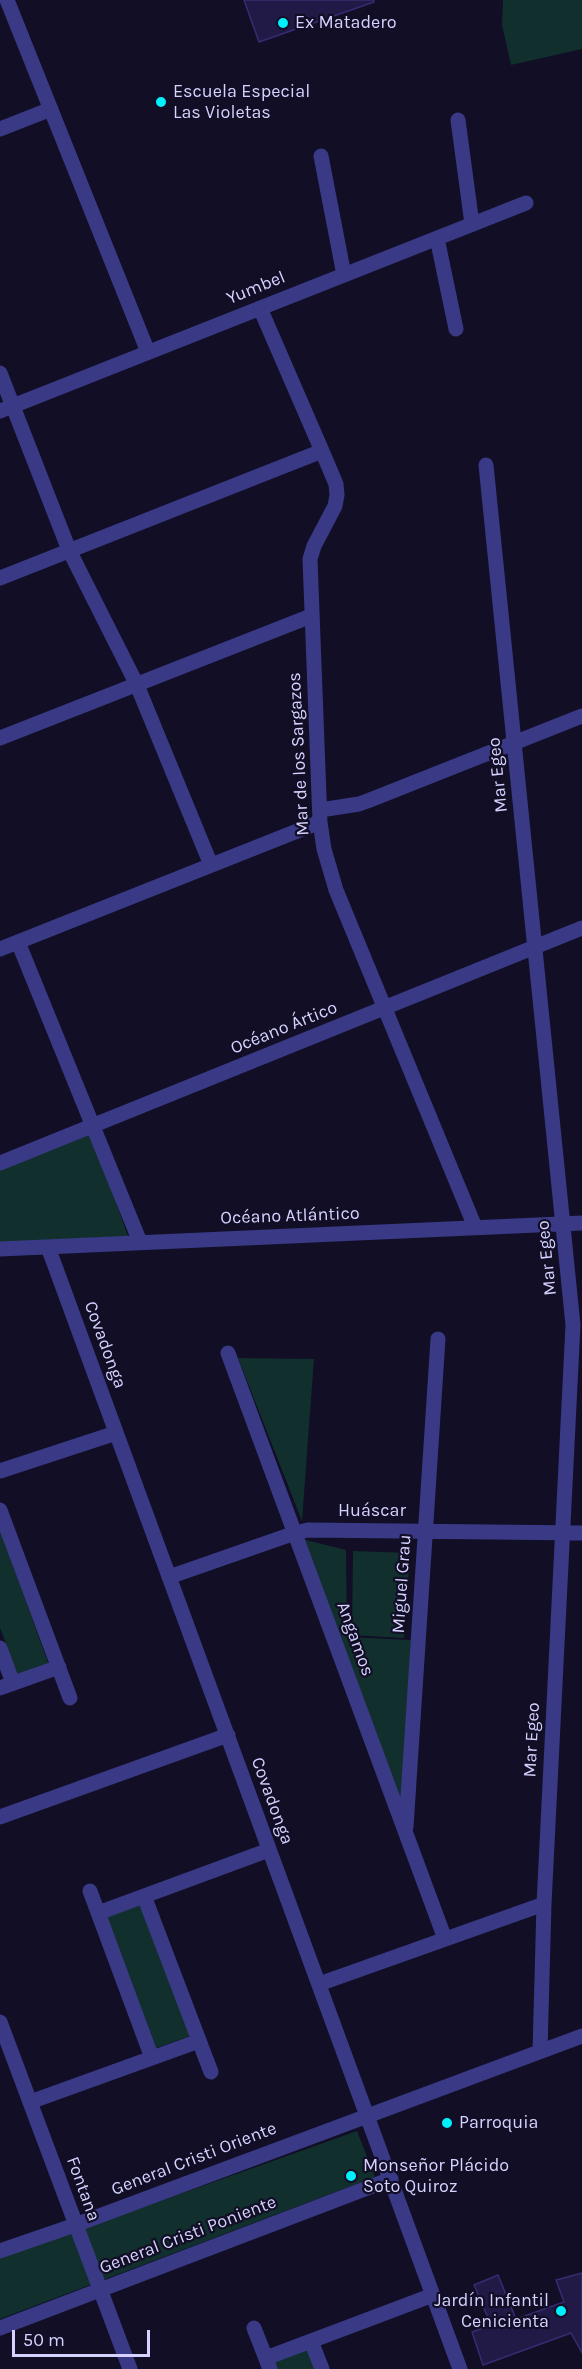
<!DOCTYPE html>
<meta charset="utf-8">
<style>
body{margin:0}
#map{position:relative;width:582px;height:2369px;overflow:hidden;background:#110e25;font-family:Karla,sans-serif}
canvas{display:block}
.scale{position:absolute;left:12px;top:2330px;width:138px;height:27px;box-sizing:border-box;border:3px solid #d5d2ff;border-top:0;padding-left:8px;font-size:18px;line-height:21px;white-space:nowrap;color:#d5d2ff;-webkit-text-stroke:4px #110e25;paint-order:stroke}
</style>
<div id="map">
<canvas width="582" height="2369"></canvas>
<div class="scale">50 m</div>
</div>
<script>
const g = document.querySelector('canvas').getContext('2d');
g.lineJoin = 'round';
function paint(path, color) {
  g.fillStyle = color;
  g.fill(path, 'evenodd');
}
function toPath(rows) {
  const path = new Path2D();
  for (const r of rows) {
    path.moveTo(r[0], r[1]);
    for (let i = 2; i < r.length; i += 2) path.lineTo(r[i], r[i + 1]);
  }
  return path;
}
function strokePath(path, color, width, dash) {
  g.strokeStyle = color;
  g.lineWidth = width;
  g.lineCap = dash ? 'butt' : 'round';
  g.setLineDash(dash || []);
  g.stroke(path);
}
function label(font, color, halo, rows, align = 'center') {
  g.font = font + ' Karla,sans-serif';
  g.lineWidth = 4.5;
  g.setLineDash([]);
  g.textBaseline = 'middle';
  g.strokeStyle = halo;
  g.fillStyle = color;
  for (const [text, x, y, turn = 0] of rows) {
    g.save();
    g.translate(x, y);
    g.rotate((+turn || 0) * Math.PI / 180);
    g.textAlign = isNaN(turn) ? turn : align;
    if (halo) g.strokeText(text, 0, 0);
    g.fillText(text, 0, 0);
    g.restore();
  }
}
paint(toPath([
 [503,0,582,0,582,49,511,65,502,25],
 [90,1132,128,1236,0,1243,0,1169],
 [238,1358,314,1359,302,1521],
 [0,1530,49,1665,18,1675,0,1628],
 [302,1539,346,1550,347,1637,411,1640,402,1810],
 [353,1551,410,1553,404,1638,352,1635],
 [141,1904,190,2036,156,2048,106,1916],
 [357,2131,375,2177,0,2319,0,2258],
 [310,2347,318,2369,274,2369,271,2361]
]), '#112f2d');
const building = toPath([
 [244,0,374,0,374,2,259,42,244,0],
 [582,2273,582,2353,571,2333,483,2365,472,2332,491,2325,474,2285,498,2275,516,2319,564,2302,556,2280,582,2273]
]);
paint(building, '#211a46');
strokePath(building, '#362c73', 1.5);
strokePath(toPath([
 [7,0,148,352],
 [458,120,472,224],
 [0,129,51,109],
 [321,156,344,275],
 [437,238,456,329],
 [260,308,322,451,336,484,337,495,335,506,314,546,310,559,320,822,324,849,336,890,475,1227],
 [0,373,69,550,137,685,211,865],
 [0,411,526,203],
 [486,465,573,1325,544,1904,540,2051],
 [0,578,322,451],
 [0,738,311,616],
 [320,810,359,804,370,800,582,716],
 [18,942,140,1242],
 [0,949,320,822],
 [0,1163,582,928],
 [48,1247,460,2369],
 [0,1249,582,1223],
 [228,1353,445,1939],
 [0,1471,116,1433],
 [0,1510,70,1698],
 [169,1577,295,1533,308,1530,582,1533],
 [0,1648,13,1683],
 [0,1688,59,1667],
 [0,1817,228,1735],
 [406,1827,438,1339],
 [90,1891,152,2058],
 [144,1896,211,2072],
 [98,1913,269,1850],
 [319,1984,544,1904],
 [30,2102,199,2041],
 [0,2251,75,2225,582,2036],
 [0,2328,391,2179],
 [254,2328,270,2369],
 [311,2341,322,2369],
 [266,2358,433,2295]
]), '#393985', 15);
strokePath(toPath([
 [0,2022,130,2369]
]), '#393985', 15);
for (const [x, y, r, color] of [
 [283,23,6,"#00f0fd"],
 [161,102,6,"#00f0fd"],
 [447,2123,6,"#00f0fd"],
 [351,2176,6,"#00f0fd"],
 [561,2311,6,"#00f0fd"]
]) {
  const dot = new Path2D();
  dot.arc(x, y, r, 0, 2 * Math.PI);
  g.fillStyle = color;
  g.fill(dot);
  strokePath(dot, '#110e25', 2);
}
label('18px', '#d5d2ff', '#110e25', [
 ["Ex Matadero",295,23],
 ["Escuela Especial",173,92],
 ["Las Violetas",173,113],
 ["Parroquia",459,2123],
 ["Monseñor Plácido",363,2166],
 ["Soto Quiroz",363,2187],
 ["Jardín Infantil",549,2301,"right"],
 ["Cenicienta",549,2322,"right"]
], 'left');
label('18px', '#d5d2ff', '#110e25', [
 ["Yumbel",256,288,-22],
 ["Mar de los Sargazos",299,754,-93],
 ["Mar Egeo",498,775,-96],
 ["Océano Ártico",284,1028,-22],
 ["Océano Atlántico",290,1216,-2],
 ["Mar Egeo",547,1258,-96],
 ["Covadonga",105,1345,70],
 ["Huáscar",372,1511],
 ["Miguel Grau",402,1584,-86],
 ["Angamos",355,1639,70],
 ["Mar Egeo",532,1740,-87],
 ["Covadonga",272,1801,70],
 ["General Cristi Oriente",194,2159,-21],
 ["Fontana",83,2189,70],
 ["General Cristi Poniente",188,2235,-21]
]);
</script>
